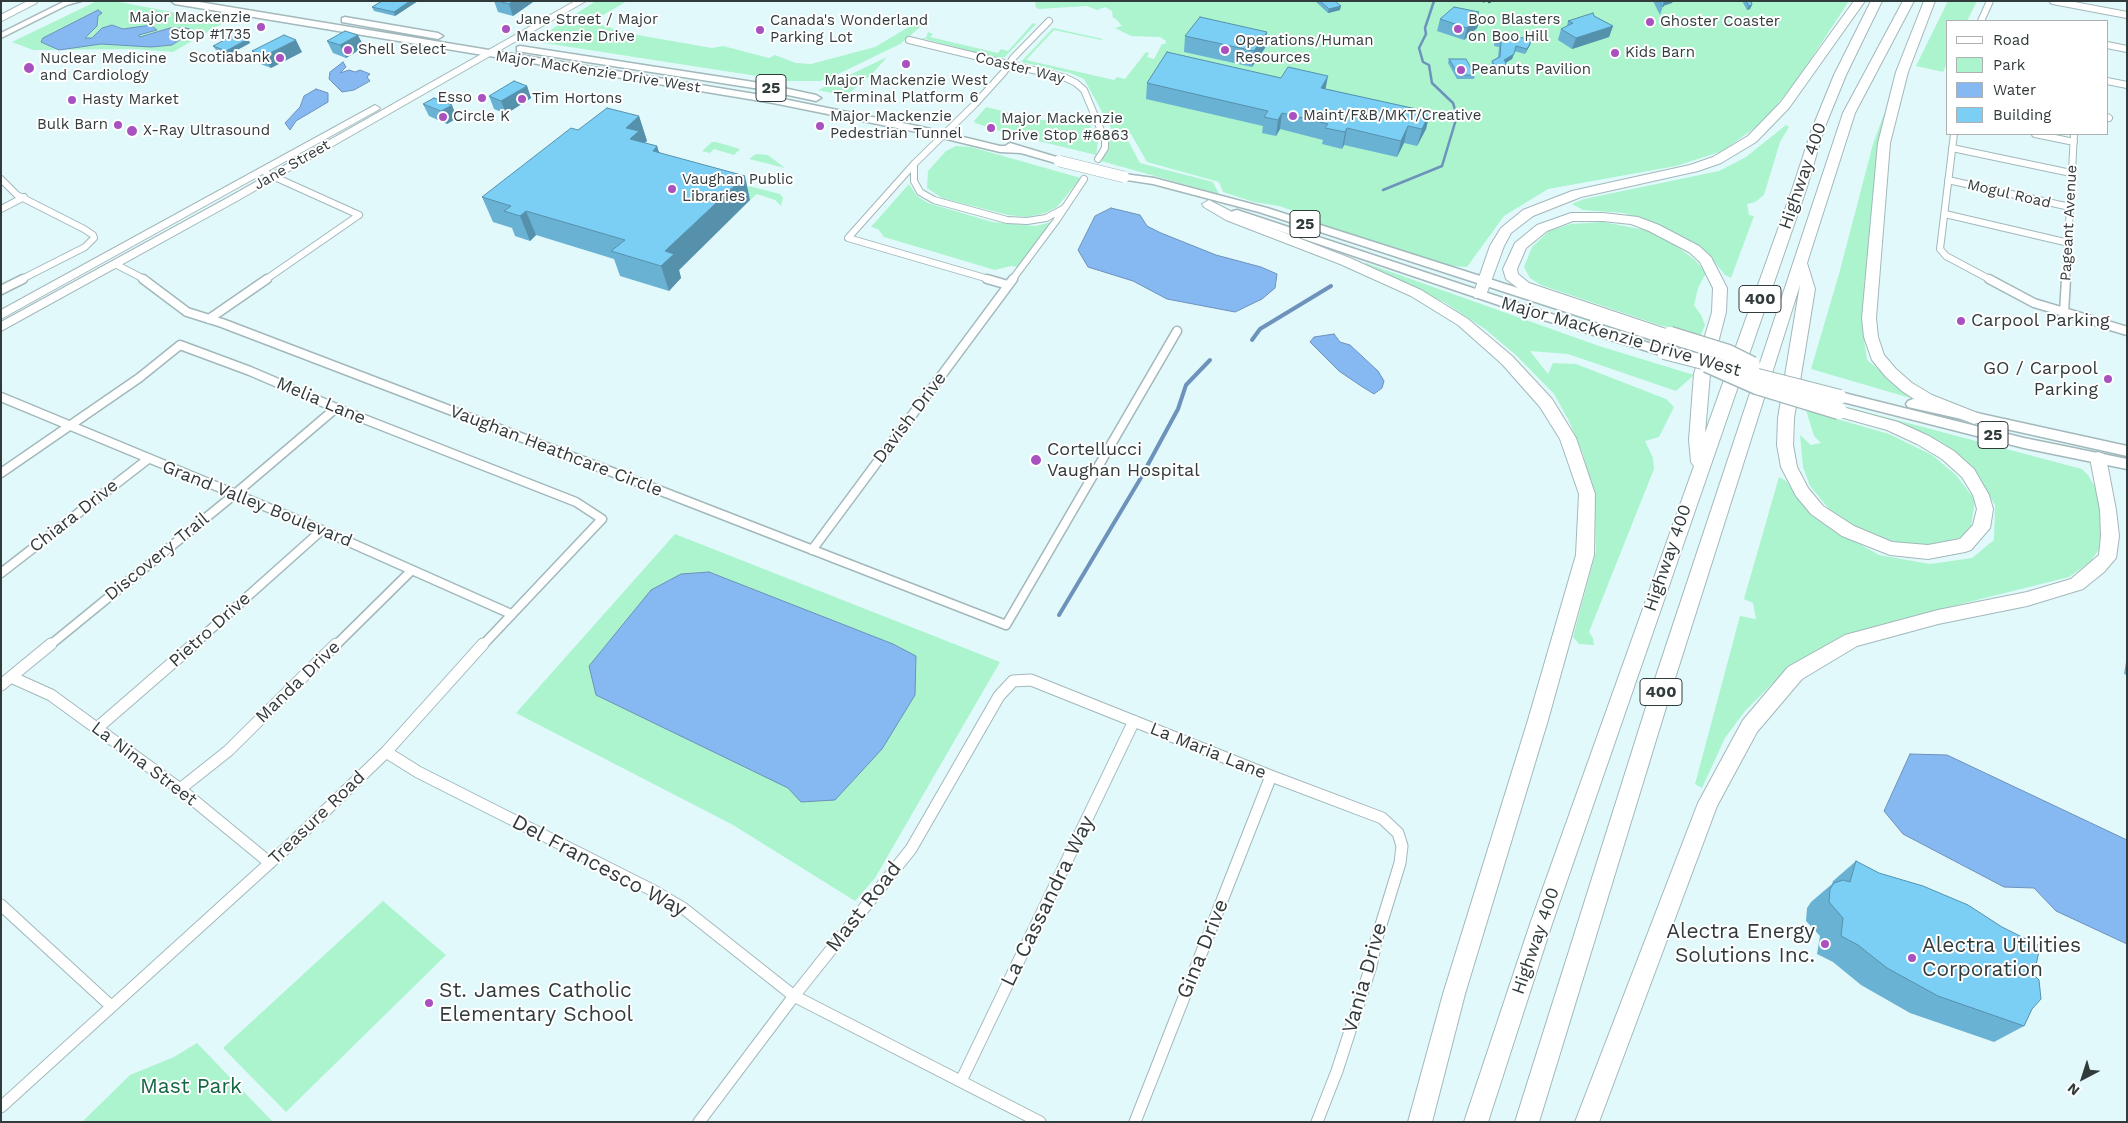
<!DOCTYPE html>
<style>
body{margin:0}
#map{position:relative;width:2128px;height:1123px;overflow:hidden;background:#e2f9fc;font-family:"Work Sans",sans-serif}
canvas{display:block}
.frame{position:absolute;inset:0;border:2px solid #323b3c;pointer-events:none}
.legend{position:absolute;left:1946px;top:20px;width:162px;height:115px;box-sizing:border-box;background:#fff;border:1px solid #adb1b1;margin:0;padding:6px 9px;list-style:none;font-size:15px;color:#323b3c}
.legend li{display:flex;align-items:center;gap:10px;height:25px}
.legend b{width:25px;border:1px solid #adb1b1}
.north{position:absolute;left:2058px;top:1053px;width:50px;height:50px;-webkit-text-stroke:4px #fff;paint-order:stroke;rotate:220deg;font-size:14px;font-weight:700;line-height:20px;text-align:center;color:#323b3c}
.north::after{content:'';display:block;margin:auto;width:18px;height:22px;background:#323b3c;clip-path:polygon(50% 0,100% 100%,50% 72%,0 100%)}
</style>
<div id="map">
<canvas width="2128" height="1123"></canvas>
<div class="frame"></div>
<ul class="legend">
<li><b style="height:6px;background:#fff"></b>Road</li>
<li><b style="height:14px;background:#abf4ce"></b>Park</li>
<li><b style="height:14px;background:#86b8f1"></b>Water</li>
<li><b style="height:14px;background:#7bcff5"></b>Building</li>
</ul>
<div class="north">N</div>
</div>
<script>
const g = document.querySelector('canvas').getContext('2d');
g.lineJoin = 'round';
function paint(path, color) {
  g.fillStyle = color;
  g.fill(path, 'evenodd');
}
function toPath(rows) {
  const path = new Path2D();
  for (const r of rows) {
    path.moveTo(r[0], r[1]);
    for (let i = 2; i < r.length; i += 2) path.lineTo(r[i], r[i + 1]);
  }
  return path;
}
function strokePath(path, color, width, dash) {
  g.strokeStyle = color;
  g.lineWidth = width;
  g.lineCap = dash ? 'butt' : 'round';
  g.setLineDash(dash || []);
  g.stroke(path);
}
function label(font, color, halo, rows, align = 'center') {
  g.font = font + ' "Work Sans",sans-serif';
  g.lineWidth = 4;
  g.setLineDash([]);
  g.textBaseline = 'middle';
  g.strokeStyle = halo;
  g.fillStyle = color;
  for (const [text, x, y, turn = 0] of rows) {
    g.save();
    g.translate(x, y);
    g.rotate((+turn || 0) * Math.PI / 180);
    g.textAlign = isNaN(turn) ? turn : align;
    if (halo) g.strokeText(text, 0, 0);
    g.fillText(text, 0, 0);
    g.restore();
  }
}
paint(toPath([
 [97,1,114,1,225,22,173,52,134,49,33,50,12,42],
 [596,1,627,1,600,17,599,22,583,23,566,20],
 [1037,1,1849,1,1793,86,1760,124,1723,151,1676,166,1548,189,1504,216,1467,267,1450,266,1430,261,1314,222,1309,216,1279,206,1254,202,1223,192,1219,182,1147,162,1131,134,1112,130,1084,79,1070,73,1021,62,1053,28,1103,39,1101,40,1054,30,1026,60,1114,80,1117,77,1125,79,1146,52,1149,53,1147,57,1154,59,1162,44,1165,44,1166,41,1160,37,1131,36,1115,28,1122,26,1115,18,1113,18,1112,11,1105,7,1097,10,1087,6,1038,9,1035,6,1036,3,1034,4],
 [1948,1,1977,1,1967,21,1947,21,1947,63,1943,72,1916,66],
 [562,22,573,25,602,25,626,33,712,48,723,46,769,58,775,55,796,63,811,64,875,47,917,22,925,23,900,44,832,77,820,81,789,81,538,42,537,40],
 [1033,23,1036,24,1005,57,996,58,921,38,926,38,928,32,933,34,930,37,998,53,1001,49,1008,51],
 [887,57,873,73,846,96,818,90],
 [1888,103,1864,285,1864,339,1867,360,1917,400,1811,369,1839,274,1873,144],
 [986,107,1039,120,1083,119,1088,121,1098,141,1096,155,1006,133,975,123,974,121],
 [1786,125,1789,127,1780,142,1764,195,1755,202,1747,204,1749,215,1754,216,1731,278,1725,275,1708,254,1668,229,1624,213,1583,210,1572,204,1584,199,1719,171,1746,157],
 [1107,130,1125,135,1140,163,1213,182,1219,194,1101,161,1109,146],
 [712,142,716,142,740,149,734,155,714,149,710,153,702,151],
 [956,146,971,147,1081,178,1057,207,1045,213,1027,217,1008,215,942,198,927,188,928,171,946,151],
 [756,154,768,155,785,168,749,159],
 [909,184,917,196,928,203,992,222,1036,226,1051,222,1018,267,1011,266,995,270,884,237,878,229,871,227],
 [749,186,780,194,783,198,781,206,775,200,757,194,750,200,744,191],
 [1603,222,1645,230,1667,239,1695,260,1706,273,1698,288,1694,305,1701,315,1705,325,1701,335,1659,325,1541,285,1530,278,1524,267,1532,247,1549,231,1571,224],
 [1366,263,1599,346,1694,375,1676,391,1568,354,1530,351,1548,374,1553,363,1576,364,1666,399,1674,407,1659,437,1645,441,1653,458,1654,469,1589,632,1593,638,1594,645,1579,644,1573,637,1596,551,1595,515,1592,489,1583,454,1569,421,1554,394,1517,356,1485,329,1444,302,1364,265],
 [1851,408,2082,469,2088,475,2095,487,2104,531,2103,544,2090,562,2069,577,1901,619,1838,640,1792,664,1745,711,1725,738,1702,788,1695,784,1740,616,1756,619,1753,603,1744,599,1779,477,1786,481,1798,496,1840,533,1879,555,1930,564,1972,558,1994,540,1995,505,1980,480,1957,454,1852,411],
 [1806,410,1889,434,1932,455,1956,475,1975,500,1971,526,1960,538,1925,546,1891,541,1848,524,1829,509,1810,486,1803,467,1800,435,1811,445,1821,443,1814,436],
 [675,534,1000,662,875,878,855,901,733,825,516,713],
 [383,901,446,955,286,1112,223,1048],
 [197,1043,273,1122,82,1122,130,1075,174,1057]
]), '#abf4ce');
const water = toPath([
 [98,10,102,13,98,16,97,26,85,38,92,38,102,28,112,25,123,29,151,25,157,30,139,35,140,37,170,28,185,28,190,29,190,33,172,45,151,47,101,44,59,50,41,42,43,38,98,10],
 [343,62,346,67,340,73,349,70,355,72,360,70,370,74,367,77,370,81,354,90,342,92,329,79,330,72,343,62],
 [316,89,328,93,328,102,296,121,290,130,285,123,300,107,304,96,316,89],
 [1111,208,1140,215,1147,226,1161,233,1216,255,1261,267,1277,274,1275,288,1262,299,1235,312,1167,299,1133,281,1088,267,1078,250,1095,216,1111,208],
 [1334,334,1340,342,1350,345,1378,371,1384,381,1382,388,1374,394,1361,386,1339,371,1310,342,1314,337,1334,334],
 [709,572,893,644,916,656,915,695,882,749,835,800,801,802,788,788,596,695,589,666,651,590,681,574,709,572],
 [1910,754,1947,755,2127,840,2127,944,2056,911,2034,888,2004,887,1903,834,1884,811,1910,754]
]);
paint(water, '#86b8f1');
strokePath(water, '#6d92bb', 1);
strokePath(toPath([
 [1383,190,1442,166,1457,116,1453,103,1432,83,1429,65,1423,62,1419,48,1426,34,1425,28,1434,1]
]), '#6d92bb', 2.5);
strokePath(toPath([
 [1252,340,1260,329,1331,286],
 [1059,615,1139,481,1178,409,1186,385,1210,360]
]), '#6d92bb', 4);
strokePath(toPath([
 [1480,1,1488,3,1493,1]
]), '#0d3c68', 1, [4.5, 4]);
const minorFar2 = toPath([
 [2053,1,2127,15],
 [1,18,34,1],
 [1981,21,1990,1],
 [909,40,1066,78,1076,83,1084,90,1105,140,1105,148,1098,159],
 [2107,45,2127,49],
 [2107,81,2127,85],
 [2107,117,2109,118],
 [1954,134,1940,249,1946,256,1991,280],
 [2035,134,2074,142],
 [1952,148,2071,173],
 [914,164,914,181,920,192,934,200,1007,220,1027,221,1046,218,1063,209],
 [266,173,359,215],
 [1,179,17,195,84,229,93,235,94,238,85,247,20,280],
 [1948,180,2070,207],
 [1,209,24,197],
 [1945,214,2069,243],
 [115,264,146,280],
 [265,280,359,215],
 [992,280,848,238,914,164,975,104,1004,72,1013,58,1049,21],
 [1012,280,1056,221,1084,179],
 [2066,280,2074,134]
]);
const minorFar1 = toPath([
 [143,279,187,312,222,323,625,477,1006,625,1177,331],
 [987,279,1008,285],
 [1989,279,2034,303,2127,331],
 [1,290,23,279],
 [2064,313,2066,279],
 [209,319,267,279],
 [1,397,322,530,511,614],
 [1,473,139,378,180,345,250,371,336,408,576,502,602,519,482,646],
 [812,550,1013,279],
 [1,573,148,459],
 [49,646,235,494,336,408],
 [192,646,322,530],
 [335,646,412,570]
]);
const minor = toPath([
 [11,677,51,695,180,789,270,863],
 [1,685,51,644],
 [96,729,194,644],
 [386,752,418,772,654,891,683,908,794,996,1040,1122],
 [180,789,228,751,336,644],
 [1,905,111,1006],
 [961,1081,1134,721],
 [1,1107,294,841,386,752,483,644],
 [699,1122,794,996,911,849,999,696,1013,681,1031,680,1271,776,1382,818,1398,833,1402,846,1400,863,1376,941,1371,966,1337,1071,1317,1122],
 [1135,1122,1271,776]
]);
const tertiary = toPath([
 [81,1,67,5,1,38,1,33,63,2,81,1]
]);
const secondary = toPath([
 [575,1,586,1,237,201,1,331,1,322,229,197,575,1],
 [375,105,380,108,378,110,1,319,1,310,375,105]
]);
const primary = toPath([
 [171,1,193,1,773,97,922,127,1000,146,1005,146,1010,143,1063,159,1064,161,1059,164,1021,153,1000,152,922,133,773,103,175,4,171,1],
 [345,17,438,33,443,36,438,39,342,22,342,18,345,17],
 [520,46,760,83,816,95,821,98,816,101,760,89,517,51,517,47,520,46],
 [1124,174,1154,178,1267,208,1687,342,1688,345,1687,348,1677,348,1259,212,1153,184,1120,179,1118,177,1124,174],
 [1237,210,1545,312,1669,349,1670,352,1664,356,1537,318,1233,215,1231,213,1233,211,1237,210],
 [1840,392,2024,438,2127,459,2127,469,2024,448,1835,400,1833,397,1835,394,1840,392],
 [1913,399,2127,446,2127,456,1908,407,1906,404,1908,401,1913,399]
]);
const motorway = toPath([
 [1854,1,1865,1,1789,108,1756,142,1721,163,1698,171,1581,197,1533,216,1511,233,1504,246,1485,298,1475,298,1473,295,1490,246,1501,228,1523,210,1572,191,1690,165,1713,157,1748,136,1781,102,1854,1],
 [1871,1,1882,1,1846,75,1824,129,1806,190,1552,924,1488,1122,1464,1122,1530,924,1694,466,1691,462,1689,440,1694,374,1712,312,1713,288,1700,262,1689,252,1649,231,1631,224,1603,221,1573,221,1547,231,1526,248,1517,269,1518,274,1529,283,1675,332,1677,335,1675,338,1665,338,1519,289,1506,279,1503,269,1515,243,1537,225,1571,213,1603,213,1638,217,1659,225,1699,246,1711,257,1727,288,1726,312,1710,374,1705,433,1792,190,1812,129,1834,75,1871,1],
 [1903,1,1914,1,1855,113,1807,263,1815,289,1794,418,1793,445,1797,467,1808,488,1823,506,1854,526,1892,542,1928,545,1960,539,1973,525,1977,509,1973,495,1962,477,1942,459,1917,444,1887,430,1833,415,1831,411,1833,407,1839,406,1898,422,1929,436,1954,451,1974,469,1989,495,1993,509,1990,528,1971,550,1965,552,1928,559,1890,555,1842,536,1811,514,1796,496,1781,467,1777,445,1778,418,1800,285,1672,688,1539,1122,1515,1122,1652,688,1843,113,1903,1],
 [1924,1,1935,1,1908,72,1890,143,1876,318,1878,337,1884,355,1896,369,1912,383,1932,395,1980,414,1982,418,1980,422,1974,424,1920,403,1902,391,1886,377,1872,360,1864,337,1862,318,1878,143,1896,72,1924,1],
 [1209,200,1236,214,1350,258,1421,290,1468,319,1512,356,1552,399,1576,438,1595,494,1594,555,1548,720,1465,994,1432,1122,1408,1122,1443,994,1528,720,1576,555,1579,494,1560,439,1540,407,1502,364,1458,325,1411,296,1340,264,1226,220,1204,207,1202,204,1209,200],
 [2098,452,2104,454,2106,458,2116,510,2119,536,2116,558,2104,572,2083,589,2027,606,1938,624,1857,646,1802,679,1757,732,1717,806,1599,1122,1575,1122,1698,803,1743,720,1788,667,1845,635,1938,610,2027,592,2071,579,2099,555,2101,536,2100,510,2090,458,2092,454,2098,452]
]);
strokePath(minorFar2, '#a2b8bb', 8);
strokePath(minorFar1, '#a2b8bb', 11);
strokePath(minor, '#a2b8bb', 13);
strokePath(tertiary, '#a2b8bb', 3);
strokePath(secondary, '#a2b8bb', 2);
strokePath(primary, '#a2b8bb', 3);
strokePath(motorway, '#a2b8bb', 2);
strokePath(minorFar2, '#fff', 6);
strokePath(minorFar1, '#fff', 8);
strokePath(minor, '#fff', 11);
paint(tertiary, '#fff');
paint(secondary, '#fff');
paint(primary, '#fff');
paint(motorway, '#fff');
const primaryBridgeFar1 = toPath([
 [1059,161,1124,177]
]);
const primaryBridge = toPath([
 [1664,352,1840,397]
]);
const motorwayBridge = toPath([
 [1670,335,1728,353,1752,365],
 [1707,364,1757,386,1839,411]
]);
strokePath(primaryBridgeFar1, '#a2b8bb', 12, []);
strokePath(primaryBridge, '#a2b8bb', 16, []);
strokePath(motorwayBridge, '#a2b8bb', 19, []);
strokePath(primaryBridgeFar1, '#fff', 11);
strokePath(primaryBridge, '#fff', 14);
strokePath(motorwayBridge, '#fff', 16);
paint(toPath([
 [382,1,418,1,395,16,374,11,372,7],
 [494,1,533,1,533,2,513,16,498,12],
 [1315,1,1335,1,1340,10,1328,13],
 [1653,1,1673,1,1672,3,1663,6,1660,15],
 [1742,1,1751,1,1750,9,1747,10],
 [1478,15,1481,16,1477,28,1464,40,1437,31,1440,19],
 [1594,16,1613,26,1609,37,1572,49,1558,40,1561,29,1567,26,1568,21],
 [1267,32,1265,48,1252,67,1184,52,1185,36],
 [248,39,250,43,228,55,216,50,213,46],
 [1532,40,1530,45,1525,54,1514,51,1512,59,1506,63,1505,68,1500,76,1490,73,1492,61,1498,57,1499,47,1494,46,1495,41],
 [327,41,364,47,346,58,333,53],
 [252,51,302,52,271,68,258,63],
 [1449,59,1475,75,1474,79,1457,79,1448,63],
 [1147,83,1326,89,1430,112,1426,129,1417,146,1404,143,1397,157,1344,145,1342,149,1322,144,1323,140,1280,129,1276,136,1262,133,1263,126,1146,99],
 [527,86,531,98,506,114,494,109,489,96],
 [423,104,457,118,447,124,429,116],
 [639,116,647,141,644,143,657,146,659,152,750,200,679,270,681,278,669,291,620,276,614,259,536,235,530,241,515,236,512,228,493,222,482,197,578,130],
 [2126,662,2127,662,2127,675,2124,674],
 [1856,861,2034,975,2032,1009,2024,1026,1994,1042,1910,1013,1861,985,1833,962,1817,954,1820,936,1806,921,1807,908,1811,902,1832,884,1833,881]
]), '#6ab2d3');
paint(toPath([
 [410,1,418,1,395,16,394,12],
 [513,1,533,1,533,2,513,16,509,4],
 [1664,1,1673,1,1672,3,1662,6],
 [1752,5,1750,9,1747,10,1749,6],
 [1341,6,1340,10,1328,13,1329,9],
 [1479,12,1477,19,1481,16,1477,28,1464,40,1467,28],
 [1613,26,1609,37,1572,49,1576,38],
 [1267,32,1265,48,1252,67,1254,51],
 [358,35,364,47,346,58,340,45],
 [248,39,250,43,228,55,226,51],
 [296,40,302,52,271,68,264,56],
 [1532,40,1530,45,1525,54,1527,49],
 [1514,54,1512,59,1502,65,1504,60],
 [1506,63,1505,68,1500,76,1502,70],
 [1328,76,1325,92,1321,88],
 [527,86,531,98,506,114,501,101],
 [452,105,457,118,447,124,441,111],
 [1430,112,1426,129,1417,146,1422,129],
 [1282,113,1280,129,1276,136,1278,120],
 [639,116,647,141,643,144,637,164,626,128],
 [1408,126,1404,143,1397,157,1401,141],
 [1347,128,1344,145,1342,149,1345,132],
 [657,146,664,171,653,151],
 [745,176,750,200,679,270,681,278,669,291,661,266,665,251],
 [526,211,536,235,530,241,520,216]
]), '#5691ac');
const building = toPath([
 [382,1,410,1,394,12,372,7,382,1],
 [498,1,513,1,509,4,498,1],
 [1320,1,1335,1,1341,6,1329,9,1320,1],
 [1660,1,1664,1,1663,7,1660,1],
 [1746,1,1751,1,1752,5,1749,6,1746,1],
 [1454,7,1479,12,1476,15,1481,16,1467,28,1440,19,1454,7],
 [1593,13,1594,16,1613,26,1576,38,1561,29,1573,23,1568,21,1593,13],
 [1200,17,1267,32,1254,51,1185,36,1200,17],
 [345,31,358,35,340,45,327,41,345,31],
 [1501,33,1532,40,1527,49,1516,46,1514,54,1504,60,1506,63,1502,70,1491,68,1494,64,1492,61,1500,57,1501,42,1495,41,1501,33],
 [236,34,248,39,226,51,213,46,236,34],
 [284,35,296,40,264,56,252,51,284,35],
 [1167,52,1281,78,1288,67,1328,76,1321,88,1430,112,1422,129,1408,126,1401,141,1347,128,1345,132,1325,128,1328,124,1282,113,1278,120,1264,117,1268,111,1147,83,1167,52],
 [1449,59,1466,59,1475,75,1459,75,1449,59],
 [514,81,527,86,501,101,489,96,514,81],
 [434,98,452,105,441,111,423,104,434,98],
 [607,108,639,116,626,128,639,131,630,139,657,146,653,151,745,176,665,251,674,254,661,266,611,251,625,240,526,211,520,216,504,211,511,206,482,197,571,128,578,130,607,108],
 [1856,861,1879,873,1923,886,1968,905,2002,927,2040,946,2034,975,2039,980,2041,999,2032,1009,2024,1026,1938,996,1887,968,1858,945,1841,936,1843,918,1829,902,1830,889,1834,883,1843,880,1850,882,1856,861]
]);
paint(building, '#7bcff5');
strokePath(building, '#5691ac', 1);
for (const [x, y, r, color] of [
 [1650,22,5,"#a951be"],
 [261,27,5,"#a951be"],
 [506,29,5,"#a951be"],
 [1458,29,5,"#a951be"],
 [760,30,5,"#a951be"],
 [348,50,5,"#a951be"],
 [1225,50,5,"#a951be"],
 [1615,53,5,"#a951be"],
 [280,58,5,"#a951be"],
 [906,64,5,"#a951be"],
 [29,68,6,"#a951be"],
 [1461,70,5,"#a951be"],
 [482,98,5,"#a951be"],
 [522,99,5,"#a951be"],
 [72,100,5,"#a951be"],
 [1293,116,5,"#a951be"],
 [443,117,5,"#a951be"],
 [118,125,5,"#a951be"],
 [820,126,5,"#a951be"],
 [991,128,5,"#a951be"],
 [132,131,6,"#a951be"],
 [672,189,5,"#a951be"],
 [1961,321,5,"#a951be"],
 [2108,379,5,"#a951be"],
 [1036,460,6,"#a951be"],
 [1825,944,5,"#a951be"],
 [1912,958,5,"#a951be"],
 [429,1003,5,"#a951be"]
]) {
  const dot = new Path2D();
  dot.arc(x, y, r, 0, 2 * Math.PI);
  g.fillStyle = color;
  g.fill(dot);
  strokePath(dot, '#fff', 2);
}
label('15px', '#323b3c', '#fff', [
 ["Major Mackenzie",251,18,"right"],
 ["Stop #1735",251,35,"right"],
 ["Jane Street / Major",516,20],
 ["Mackenzie Drive",516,37],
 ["Boo Blasters",1468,20],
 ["on Boo Hill",1468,37],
 ["Canada's Wonderland",770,21],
 ["Parking Lot",770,38],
 ["Ghoster Coaster",1660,22],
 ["Operations/Human",1235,41],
 ["Resources",1235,58],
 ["Shell Select",358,50],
 ["Kids Barn",1625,53],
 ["Scotiabank",270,58,"right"],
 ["Nuclear Medicine",40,59],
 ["and Cardiology",40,76],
 ["Peanuts Pavilion",1471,70],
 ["Major Mackenzie West",906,81,"center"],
 ["Terminal Platform 6",906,98,"center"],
 ["Esso",472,98,"right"],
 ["Tim Hortons",532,99],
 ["Hasty Market",82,100],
 ["Maint/F&B/MKT/Creative",1303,116],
 ["Circle K",453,117],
 ["Major Mackenzie",830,117],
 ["Pedestrian Tunnel",830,134],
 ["Major Mackenzie",1001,119],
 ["Drive Stop #6863",1001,136],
 ["Bulk Barn",108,125,"right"],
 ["X-Ray Ultrasound",143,131],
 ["Vaughan Public",682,180],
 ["Libraries",682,197]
], 'left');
label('15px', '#323b3c', '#fff', [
 ["Coaster Way",1020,68,14],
 ["Major MacKenzie Drive West",598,72,9],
 ["Jane Street",292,165,-30],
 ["Mogul Road",2009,194,13],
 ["Pageant Avenue",2069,223,-87]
]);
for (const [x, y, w] of [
 [771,88,30],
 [1305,224,30],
 [1760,299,42],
 [1993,435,30],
 [1661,692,42]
]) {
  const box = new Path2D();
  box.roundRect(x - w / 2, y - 13.5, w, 27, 4);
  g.fillStyle = '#fff';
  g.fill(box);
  strokePath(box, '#323b3c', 1);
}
label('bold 16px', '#323b3c', null, [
 ["25",771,88],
 ["25",1305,224],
 ["400",1760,299],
 ["25",1993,435],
 ["400",1661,692]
]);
label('18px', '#323b3c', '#fff', [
 ["Highway 400",1803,176,-71],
 ["Major MacKenzie Drive West",1621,337,16],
 ["Melia Lane",321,401,23],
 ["Davish Drive",910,418,-53],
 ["Vaughan Heathcare Circle",556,451,21],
 ["Grand Valley Boulevard",257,504,22],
 ["Chiara Drive",74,516,-38],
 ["Discovery Trail",157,557,-39],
 ["Highway 400",1668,558,-71],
 ["Pietro Drive",210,630,-42],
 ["Manda Drive",298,682,-44],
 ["La Maria Lane",1208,751,22],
 ["La Nina Street",144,764,37],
 ["Treasure Road",317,818,-44],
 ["Highway 400",1536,941,-71]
]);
label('18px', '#323b3c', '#fff', [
 ["Carpool Parking",1971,321],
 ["GO / Carpool",2098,369,"right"],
 ["Parking",2098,390,"right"],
 ["Cortellucci",1047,450],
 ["Vaughan Hospital",1047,471]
], 'left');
label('21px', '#323b3c', '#fff', [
 ["Del Francesco Way",599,866,28],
 ["La Cassandra Way",1048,901,-64],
 ["Mast Road",864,907,-52],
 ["Gina Drive",1203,949,-68],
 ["Vania Drive",1365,978,-74]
]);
label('21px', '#323b3c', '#fff', [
 ["Alectra Energy",1815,932,"right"],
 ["Solutions Inc.",1815,956,"right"],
 ["Alectra Utilities",1922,946],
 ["Corporation",1922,970],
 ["St. James Catholic",439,991],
 ["Elementary School",439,1015]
], 'left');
label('21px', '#166646', '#fff', [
 ["Mast Park",191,1087]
]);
</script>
